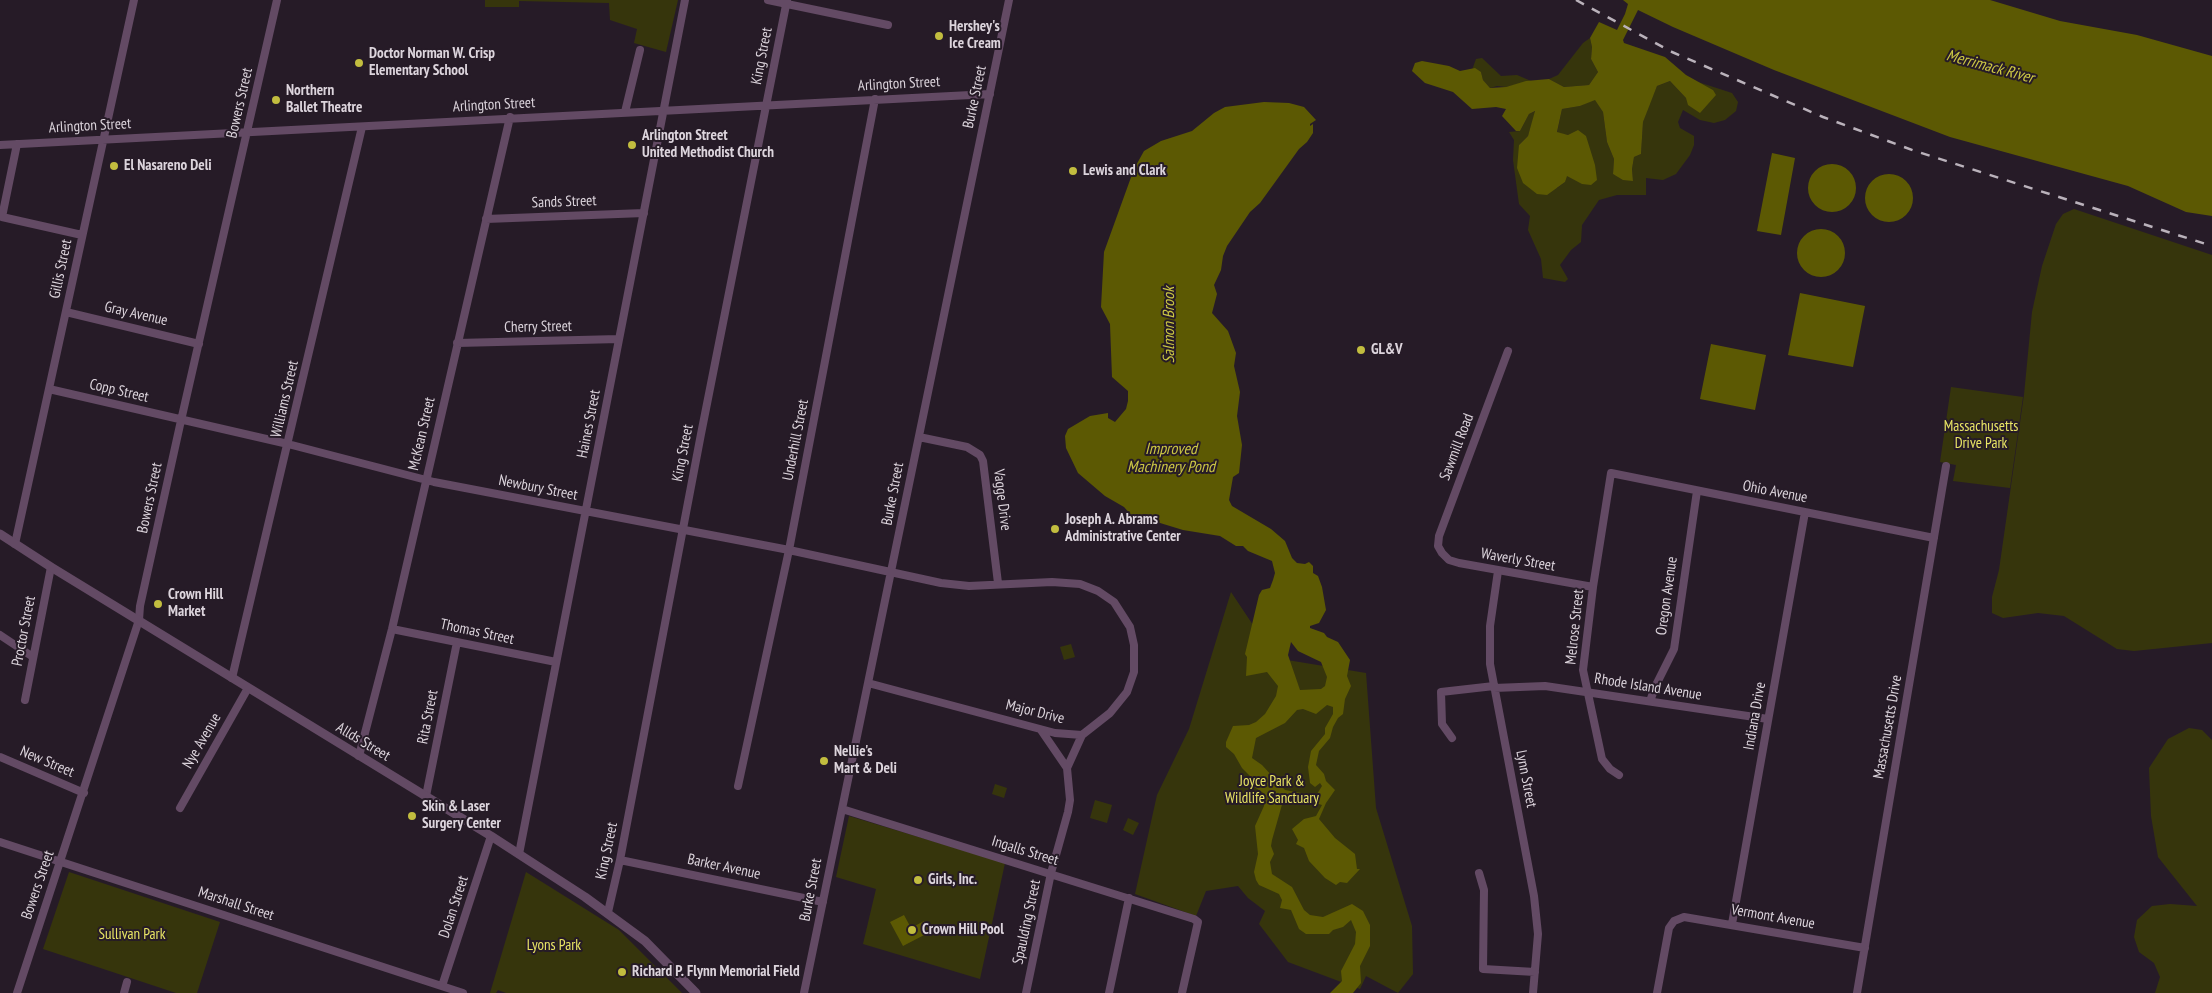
<!DOCTYPE html>
<style>
body{margin:0}
canvas{display:block;background:#261b27}
</style>
<canvas width="2212" height="993"></canvas>
<script>
const g = document.querySelector('canvas').getContext('2d');
g.lineJoin = 'round';
function paint(path, color) {
  g.fillStyle = color;
  g.fill(path, 'evenodd');
}
function toPath(rows) {
  const path = new Path2D();
  for (const r of rows) {
    if (r.length === 3) {
      path.moveTo(r[0] + r[2], r[1]);
      path.arc(r[0], r[1], r[2], 0, 2 * Math.PI);
      continue;
    }
    path.moveTo(r[0], r[1]);
    for (let i = 2; i < r.length; i += 2) path.lineTo(r[i], r[i + 1]);
  }
  return path;
}
function strokePath(path, color, width, dash) {
  g.strokeStyle = color;
  g.lineWidth = width;
  g.lineCap = dash ? 'butt' : 'round';
  g.setLineDash(dash || []);
  g.stroke(path);
}
function label(font, color, halo, rows, align = 'center') {
  g.font = font + ' "PT Sans Narrow",sans-serif';
  g.lineWidth = 4;
  g.setLineDash([]);
  g.textBaseline = 'middle';
  g.strokeStyle = halo;
  g.fillStyle = color;
  for (const [text, x, y, turn = 0] of rows) {
    g.save();
    g.translate(x, y);
    g.rotate((+turn || 0) * Math.PI / 180);
    g.textAlign = isNaN(turn) ? turn : align;
    if (halo) g.strokeText(text, 0, 0);
    g.fillText(text, 0, 0);
    g.restore();
  }
}
paint(toPath([
 [485,0,678,0,666,52,634,43,637,29,610,20,609,3,519,1,519,7,485,7],
 [1590,38,1592,47,1591,59,1598,72,1589,85,1564,87,1549,79,1558,75,1583,43],
 [1482,58,1501,76,1517,75,1531,81,1506,87,1497,86,1490,88,1483,80,1481,72,1472,70,1476,59],
 [1670,81,1686,98,1713,90,1698,82,1732,93,1738,102,1736,111,1725,120,1714,123,1700,120,1683,110,1678,122,1680,128,1694,136,1694,145,1690,155,1676,174,1663,180,1646,178,1646,195,1617,195,1599,200,1582,225,1581,242,1571,250,1560,265,1568,279,1565,282,1543,278,1541,259,1528,230,1530,216,1519,204,1513,160,1514,140,1509,132,1520,131,1529,114,1536,111,1528,136,1519,145,1557,188,1565,182,1568,135,1557,133,1562,109,1580,106,1595,99,1603,112,1607,142,1614,159,1613,174,1633,181,1632,169,1634,157,1641,154,1643,122,1648,107,1657,86],
 [2074,209,2212,255,2212,643,2134,651,2117,649,2064,616,2038,613,2003,618,1992,613,1992,597,1999,570,2024,395,2032,312,2042,266,2056,224,2063,214],
 [1951,387,2023,397,2010,488,1953,481,1956,465,1940,462],
 [1231,592,1275,658,1366,673,1376,808,1412,926,1413,974,1398,993,1366,976,1360,989,1288,962,1259,924,1265,911,1248,898,1238,886,1206,891,1196,916,1135,894,1157,795,1189,729],
 [1071,644,1075,657,1064,660,1060,647],
 [2189,728,2202,730,2212,740,2212,993,2155,993,2160,977,2154,963,2139,952,2134,937,2137,920,2152,906,2170,904,2197,906,2158,857,2151,816,2149,768,2168,739],
 [995,784,1007,788,1004,798,992,794],
 [1095,800,1112,805,1107,823,1090,818],
 [849,816,1005,863,980,979,863,944,876,889,836,877],
 [1128,818,1139,823,1133,835,1123,830],
 [69,872,220,922,197,993,176,993,43,949],
 [526,872,619,930,682,993,506,993,498,990,496,993,490,993]
]), '#36350c');
paint(toPath([
 [1623,0,1990,0,2060,21,2137,35,2212,56,2212,216,2186,212,2128,186,1950,137,1774,70,1673,27,1638,10,1623,40,1624,43,1665,57,1686,75,1713,90,1716,95,1700,113,1688,105,1686,98,1670,81,1657,86,1643,122,1641,154,1634,157,1632,169,1633,181,1623,180,1613,174,1614,159,1607,142,1603,112,1595,100,1580,106,1562,109,1557,132,1568,135,1578,130,1586,136,1595,165,1597,180,1591,185,1582,184,1567,176,1565,182,1547,195,1537,194,1523,183,1517,168,1519,145,1528,136,1535,111,1529,114,1520,131,1516,131,1502,116,1506,109,1496,107,1472,109,1453,92,1425,83,1412,71,1415,63,1422,61,1449,66,1460,71,1475,68,1481,72,1483,80,1490,88,1506,87,1526,81,1549,79,1564,87,1589,85,1598,72,1591,59,1592,47,1590,38,1599,22,1617,30,1625,14,1628,4],
 [1264,102,1289,103,1304,107,1316,120,1310,124,1310,126,1313,124,1313,133,1307,142,1299,149,1260,203,1250,212,1227,246,1223,256,1221,270,1214,285,1217,294,1212,313,1228,331,1236,353,1234,366,1240,392,1237,416,1242,445,1239,473,1233,477,1229,500,1232,506,1271,529,1285,541,1292,558,1297,563,1305,564,1309,562,1313,566,1313,573,1318,576,1322,587,1326,610,1319,623,1310,626,1310,628,1324,633,1327,637,1338,642,1350,660,1347,676,1351,686,1345,699,1343,714,1338,718,1333,727,1330,738,1319,751,1316,765,1324,774,1326,781,1335,790,1326,803,1319,819,1335,838,1355,854,1357,869,1360,869,1347,883,1340,882,1336,885,1325,878,1309,861,1304,848,1296,844,1298,840,1292,829,1304,819,1316,816,1322,805,1285,794,1272,840,1271,846,1274,854,1270,862,1272,874,1292,887,1304,910,1310,915,1323,917,1352,904,1363,911,1370,925,1370,946,1360,966,1361,983,1353,993,1330,993,1342,981,1341,971,1355,944,1356,932,1351,920,1343,927,1333,930,1329,934,1306,934,1299,929,1291,910,1280,908,1282,900,1279,894,1259,885,1256,880,1254,872,1258,854,1255,826,1264,806,1265,794,1254,787,1255,781,1242,768,1234,754,1226,747,1226,742,1233,726,1249,725,1256,722,1265,714,1276,696,1278,686,1267,672,1246,676,1247,657,1245,654,1259,595,1262,590,1270,588,1273,580,1275,573,1272,561,1248,551,1243,546,1236,546,1220,536,1183,530,1147,519,1133,517,1124,507,1105,496,1078,473,1066,448,1065,436,1068,429,1090,416,1108,413,1108,418,1115,422,1126,409,1128,401,1128,391,1112,377,1110,324,1101,307,1104,252,1134,169,1144,151,1161,141,1192,131,1214,113,1225,107],
 [1291,642,1298,651,1321,662,1327,677,1325,686,1321,689,1300,690,1288,655],
 [1327,705,1333,707,1333,714,1325,728,1325,734,1311,751,1308,767,1310,783,1315,787,1320,783,1322,786,1317,794,1312,795,1285,790,1262,765,1252,758,1256,738,1285,723,1297,710,1303,709,1316,714],
 [1772,153,1795,158,1781,235,1757,231],
 [1832,188,24],
 [1889,198,24],
 [1821,253,24],
 [1800,293,1865,306,1853,367,1788,355],
 [1711,344,1766,355,1755,410,1700,399],
 [904,915,911,928,924,921,930,932,903,946,890,922]
]), '#5c5903');
strokePath(toPath([
 [768,0,888,25],
 [625,112,640,50],
 [17,144,2,217,82,235],
 [0,145,990,94],
 [486,219,644,213],
 [66,312,199,344],
 [457,343,619,339],
 [1508,351,1439,536,1438,546,1442,553,1449,560,1459,563,1593,587],
 [49,389,288,444,434,482,789,550,941,583,969,586,1052,582,1080,584,1098,591,1114,602,1130,627,1134,645,1134,672,1127,692,1110,713,1082,735,1055,733,868,683],
 [919,437,967,447,980,455,983,461,998,583],
 [15,544,134,0],
 [1498,571,1490,626,1490,664,1534,896,1538,934,1533,993],
 [392,629,556,662],
 [0,635,33,657],
 [232,678,362,127],
 [1494,688,1545,686,1768,719],
 [25,700,51,567],
 [1650,701,1656,685,1674,649,1697,491],
 [1041,730,1067,768,1082,735],
 [1452,738,1442,724,1441,692,1494,686],
 [359,756,392,629,510,117],
 [0,757,84,793],
 [1619,775,1610,769,1602,759,1583,670,1593,587,1611,473,1934,538],
 [738,786,789,550,875,99],
 [426,796,457,642],
 [180,808,248,688],
 [842,809,1194,919,1198,922,1182,993],
 [0,842,463,993],
 [519,854,685,0],
 [620,860,823,902],
 [1479,873,1484,890,1483,969,1535,972],
 [608,912,620,860,701,434,787,0],
 [1732,924,1805,512],
 [442,986,491,836],
 [17,993,139,620,140,606,180,425,277,0],
 [124,993,127,982],
 [804,993,1009,0],
 [1026,993,1051,873,1068,812,1070,800,1067,768],
 [1109,993,1129,898],
 [1657,993,1669,928,1674,921,1684,917,1865,948],
 [1857,993,1946,466]
]), '#634a64', 8);
strokePath(toPath([
 [0,534,51,567,491,836,585,897,645,941,696,993]
]), '#634a64', 9);
strokePath(toPath([
 [1576,0,1672,52,1823,117,1915,151,2212,246]
]), '#bab2bb', 2.5, [9, 9]);
for (const [x, y, r, color] of [
 [939,36,5,"#c2bd3f"],
 [359,63,5,"#c2bd3f"],
 [276,100,5,"#c2bd3f"],
 [632,145,5,"#c2bd3f"],
 [114,166,5,"#c2bd3f"],
 [1073,171,5,"#c2bd3f"],
 [1361,350,5,"#c2bd3f"],
 [1055,529,5,"#c2bd3f"],
 [158,604,5,"#c2bd3f"],
 [824,761,5,"#c2bd3f"],
 [412,816,5,"#c2bd3f"],
 [918,880,5,"#c2bd3f"],
 [912,930,5,"#c2bd3f"],
 [622,972,5,"#c2bd3f"]
]) {
  const dot = new Path2D();
  dot.arc(x, y, r, 0, 2 * Math.PI);
  g.fillStyle = color;
  g.fill(dot);
  strokePath(dot, '#261b27', 2);
}
label('bold 15px', '#dcd4dc', '#261b27', [
 ["Hershey's",949,27],
 ["Ice Cream",949,44],
 ["Doctor Norman W. Crisp",369,54],
 ["Elementary School",369,71],
 ["Northern",286,91],
 ["Ballet Theatre",286,108],
 ["Arlington Street",642,136],
 ["United Methodist Church",642,153],
 ["El Nasareno Deli",124,166],
 ["Lewis and Clark",1083,171],
 ["GL&V",1371,350],
 ["Joseph A. Abrams",1065,520],
 ["Administrative Center",1065,537],
 ["Crown Hill",168,595],
 ["Market",168,612],
 ["Nellie's",834,752],
 ["Mart & Deli",834,769],
 ["Skin & Laser",422,807],
 ["Surgery Center",422,824],
 ["Girls, Inc.",928,880],
 ["Crown Hill Pool",922,930],
 ["Richard P. Flynn Memorial Field",632,972]
], 'left');
label('15px', '#dcd4dc', '#261b27', [
 ["King Street",762,56,-79],
 ["Arlington Street",899,84,-3],
 ["Burke Street",975,97,-78],
 ["Bowers Street",240,103,-77],
 ["Arlington Street",494,105,-3],
 ["Arlington Street",90,126,-3],
 ["Sands Street",564,202,-2],
 ["Gillis Street",61,269,-78],
 ["Gray Avenue",136,314,13],
 ["Cherry Street",538,327,-1],
 ["Copp Street",119,391,13],
 ["Williams Street",285,399,-77],
 ["Haines Street",589,424,-79],
 ["McKean Street",422,434,-77],
 ["Underhill Street",796,440,-79],
 ["Sawmill Road",1457,447,-69],
 ["King Street",683,453,-79],
 ["Newbury Street",538,488,11],
 ["Ohio Avenue",1775,492,11],
 ["Burke Street",893,494,-79],
 ["Bowers Street",150,498,-78],
 ["Vagge Drive",1002,500,83],
 ["Waverly Street",1518,560,10],
 ["Oregon Avenue",1667,596,-82],
 ["Melrose Street",1575,627,-84],
 ["Proctor Street",24,631,-79],
 ["Thomas Street",477,632,12],
 ["Rhode Island Avenue",1648,687,9],
 ["Major Drive",1035,712,14],
 ["Indiana Drive",1755,716,-80],
 ["Rita Street",428,717,-79],
 ["Massachusetts Drive",1888,727,-80],
 ["Nye Avenue",202,741,-60],
 ["Allds Street",363,742,31],
 ["New Street",47,762,23],
 ["Lynn Street",1526,779,79],
 ["King Street",607,851,-78],
 ["Ingalls Street",1025,851,17],
 ["Barker Avenue",724,867,12],
 ["Bowers Street",38,885,-71],
 ["Burke Street",811,890,-79],
 ["Marshall Street",236,904,18],
 ["Dolan Street",454,907,-72],
 ["Vermont Avenue",1773,917,10],
 ["Spaulding Street",1027,922,-78]
]);
label('15px', '#e9e564', '#261b27', [
 ["Massachusetts",1981,427],
 ["Drive Park",1981,444],
 ["Joyce Park &",1272,782],
 ["Wildlife Sanctuary",1272,799],
 ["Sullivan Park",132,935],
 ["Lyons Park",554,946]
]);
label('italic 16px', '#ccc744', '#261b27', [
 ["Merrimack River",1990,67,15],
 ["Salmon Brook",1169,325,-90],
 ["Improved",1171,449],
 ["Machinery Pond",1171,467]
]);
</script>
